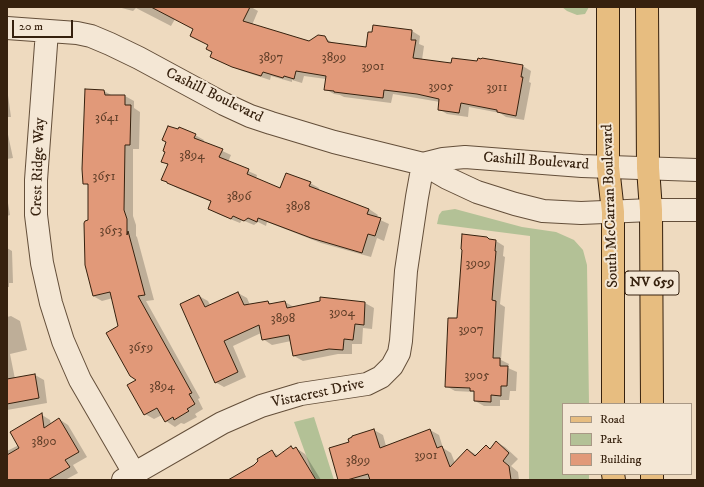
<!DOCTYPE html>
<style>
body{margin:0}
#map{position:relative;width:704px;height:487px;overflow:hidden;background:#eedabf;font-family:"IM FELL DW Pica",serif}
canvas{display:block}
.frame{position:absolute;inset:0;border:8px solid #36210e;pointer-events:none}
.legend{position:absolute;left:562px;top:403px;width:130px;height:72px;box-sizing:border-box;background:#f4e7d5;border:1px solid #a89885;margin:0;padding:5px 7px;list-style:none;font-size:12px;color:#36210e}
.legend li{display:flex;align-items:center;gap:8px;height:20px}
.legend b{width:20px;border:1px solid #a89885}
.scale{position:absolute;left:12px;top:20px;width:61px;height:18px;box-sizing:border-box;border:2px solid #36210e;border-top:0;padding-left:5px;font-size:12px;line-height:14px;white-space:nowrap;color:#36210e;-webkit-text-stroke:3px #f4e7d5;paint-order:stroke}
</style>
<div id="map">
<canvas width="704" height="487"></canvas>
<div class="frame"></div>
<ul class="legend">
<li><b style="height:5px;background:#e7bd80"></b>Road</li>
<li><b style="height:11px;background:#b3c196"></b>Park</li>
<li><b style="height:11px;background:#e19979"></b>Building</li>
</ul>
<div class="scale">20 m</div>
</div>
<script>
const g = document.querySelector('canvas').getContext('2d');
g.lineJoin = 'round';
function paint(path, color) {
  g.fillStyle = color;
  g.fill(path, 'evenodd');
}
function toPath(rows) {
  const path = new Path2D();
  for (const r of rows) {
    path.moveTo(r[0], r[1]);
    for (let i = 2; i < r.length; i += 2) path.lineTo(r[i], r[i + 1]);
  }
  return path;
}
function strokePath(path, color, width, dash) {
  g.strokeStyle = color;
  g.lineWidth = width;
  g.lineCap = dash ? 'butt' : 'round';
  g.setLineDash(dash || []);
  g.stroke(path);
}
function label(font, color, halo, rows, align = 'center') {
  g.font = font + ' "IM FELL DW Pica",serif';
  g.lineWidth = 4;
  g.setLineDash([]);
  g.textBaseline = 'middle';
  g.strokeStyle = halo;
  g.fillStyle = color;
  for (const [text, x, y, turn = 0] of rows) {
    g.save();
    g.translate(x, y);
    g.rotate((+turn || 0) * Math.PI / 180);
    g.textAlign = isNaN(turn) ? turn : align;
    if (halo) g.strokeText(text, 0, 0);
    g.fillText(text, 0, 0);
    g.restore();
  }
}
paint(toPath([
 [562,7,589,7,585,14,577,15,567,11],
 [455,209,522,227,556,232,574,240,583,250,587,265,589,404,563,404,563,474,589,474,589,480,529,480,530,236,437,224,439,215,442,211],
 [314,417,334,480,315,480,294,422]
]), '#b3c196');
paint(toPath([
 [118,7,251,7,258,11,252,25,309,42,324,37,334,44,367,48,412,31,420,36,419,44,424,46,422,60,452,64,521,65,531,71,529,82,531,83,524,120,506,117,500,113,469,107,468,117,447,114,439,109,440,102,393,94,391,103,344,97,340,95,334,94,325,89,326,79,304,76,302,83,292,80,292,82,271,76,270,80,242,71,220,61,209,45,194,29,175,19,171,26,136,8,133,11],
 [7,88,11,117,7,117],
 [104,91,113,96,125,96,134,101,134,108,140,112,139,149,133,149,133,216,136,225,136,236,137,237,154,300,146,301,200,398,198,399,203,409,195,414,197,417,184,424,181,423,175,427,166,421,162,415,154,419,145,414,138,380,120,326,113,298,102,301,93,296,89,222,89,186,84,183],
 [7,130,13,158,7,159],
 [195,135,204,140,203,142,231,155,228,162,257,175,256,179,280,189,310,183,319,188,318,191,369,209,378,215,376,218,389,224,384,241,377,238,371,257,321,243,267,222,266,226,258,222,254,225,242,220,240,223,218,214,209,209,212,202,177,188,168,183,168,165,163,161],
 [7,197,10,215,7,216],
 [491,240,496,241,504,246,503,256,505,257,500,304,505,307,501,360,509,364,508,368,517,372,516,391,510,391,509,400,500,400,500,406,484,406,475,401,475,393,474,392,455,391,446,386,458,319],
 [7,248,12,251,13,283,9,283,9,287,7,287],
 [238,293,247,298,250,305,268,302,272,304,285,302,294,307,365,303,374,308,372,329,363,328,362,344,352,344,352,354,338,354,303,361,294,356,291,341,272,345,263,339,261,333,233,346,246,377,224,387,215,382,199,296,208,301,210,305],
 [11,316,20,321,27,350,10,354,15,379,35,375,44,380,47,403,7,410,7,317],
 [42,415,50,420,51,424,59,419,68,425,87,457,73,465,78,473,65,480,7,480,7,451,19,445],
 [374,430,383,435,386,446,430,430,439,435,443,448,451,453,455,463,468,450,477,455,486,446,491,449,496,442,505,447,518,459,511,466,518,472,519,480,340,480,350,443],
 [291,448,294,449,296,448,305,454,321,480,230,480,254,466,272,451,279,456]
]), '#0003');
const building = toPath([
 [151,7,250,7,243,21,309,41,318,35,325,36,328,42,366,47,368,32,372,32,373,25,412,30,411,40,416,40,413,58,451,63,452,58,477,61,478,58,481,59,482,58,523,65,521,77,523,77,516,116,497,112,497,110,461,103,459,113,438,110,439,99,417,94,384,90,383,98,334,92,334,91,324,90,326,76,296,71,294,79,284,76,283,78,263,72,261,76,232,67,210,57,212,52,206,49,208,45,190,36,193,29,151,7],
 [85,89,104,90,105,95,125,95,125,105,131,105,130,145,125,145,124,210,127,219,127,235,128,231,145,295,138,296,192,393,189,394,195,404,187,409,189,411,174,420,173,417,165,422,157,408,144,415,127,385,136,380,130,376,106,333,118,326,110,292,93,296,85,265,84,223,85,221,88,220,88,184,83,184,82,169,85,89],
 [168,126,178,129,179,127,196,134,194,138,223,149,219,157,249,169,247,174,280,188,286,173,311,182,309,186,369,209,367,214,381,218,375,236,368,234,362,253,311,238,258,218,257,222,248,218,244,221,233,216,231,219,208,209,211,201,167,183,167,182,161,180,168,164,161,162,165,152,163,151,166,142,162,140,168,126],
 [462,234,487,237,489,239,496,240,495,251,496,251,492,300,496,301,493,358,500,358,500,366,508,366,507,386,501,386,501,396,491,395,491,402,474,401,474,391,470,391,470,388,445,387,448,318,457,318,462,250,461,249,462,234],
 [238,292,244,305,268,301,269,304,285,301,287,308,320,301,320,297,365,302,364,325,355,324,353,340,344,339,343,350,329,349,293,356,289,335,262,340,259,325,224,341,238,372,215,383,180,304,199,295,205,307,238,292],
 [35,374,39,398,7,404,7,379,35,374],
 [42,413,44,428,59,418,79,452,65,460,70,467,48,480,7,480,7,455,19,448,10,432,42,413],
 [374,429,380,448,430,429,437,448,442,446,450,467,467,449,475,456,486,445,490,449,496,441,509,453,503,461,509,466,511,480,370,480,368,474,347,480,338,480,329,448,349,442,348,439,352,437,352,436,374,429],
 [291,446,293,449,296,447,316,480,228,480,254,465,258,461,257,459,272,450,276,457,291,446]
]);
paint(building, '#e19979');
strokePath(building, '#36210e', 1);
const minor = toPath([
 [7,28,77,33,91,36,110,44,139,58,224,104,250,116,271,123,334,142,423,164,447,178,477,192,515,204,543,211,581,213,651,210,697,210],
 [47,31,36,180,36,215,42,263,51,303,63,341,80,380,134,473],
 [423,164,443,159,465,157,582,166,697,170],
 [123,480,222,423,261,406,301,394,367,384,381,377,392,366,399,353,401,341,406,271,417,197,423,164]
]);
const major = toPath([
 [608,7,608,167,613,212,613,404],
 [647,7,648,168,651,210,652,404],
 [613,474,614,480],
 [652,474,652,480]
]);
strokePath(minor, '#644f3a', 24);
strokePath(major, '#36210e', 24);
strokePath(minor, '#f4e7d5', 22);
strokePath(major, '#e7bd80', 22);
label('13px', '#613f29', null, [
 ["3897",271,58],
 ["3899",334,58],
 ["3901",373,67],
 ["3905",441,87],
 ["3911",497,88],
 ["3641",107,118],
 ["3894",192,156],
 ["3651",104,177],
 ["3896",239,197],
 ["3898",298,207],
 ["3653",111,231],
 ["3909",478,264],
 ["3904",342,313],
 ["3898",283,319],
 ["3907",471,330],
 ["3659",141,348],
 ["3905",477,376],
 ["3894",162,387],
 ["3890",44,442],
 ["3901",426,456],
 ["3899",358,461]
]);
for (const [x, y, w] of [
 [652,283,54]
]) {
  const box = new Path2D();
  box.roundRect(x - w / 2, y - 12, w, 24, 3);
  g.fillStyle = '#f4e7d5';
  g.fill(box);
  strokePath(box, '#36210e', 1);
}
label('bold 14px', '#36210e', null, [
 ["NV 659",652,283]
]);
label('15px', '#36210e', '#f4e7d5', [
 ["Cashill Boulevard",214,96,26],
 ["Cashill Boulevard",536,162,4],
 ["Crest Ridge Way",39,167,-88],
 ["South McCarran Boulevard",611,206,-92],
 ["Vistacrest Drive",318,394,-12]
]);
</script>
